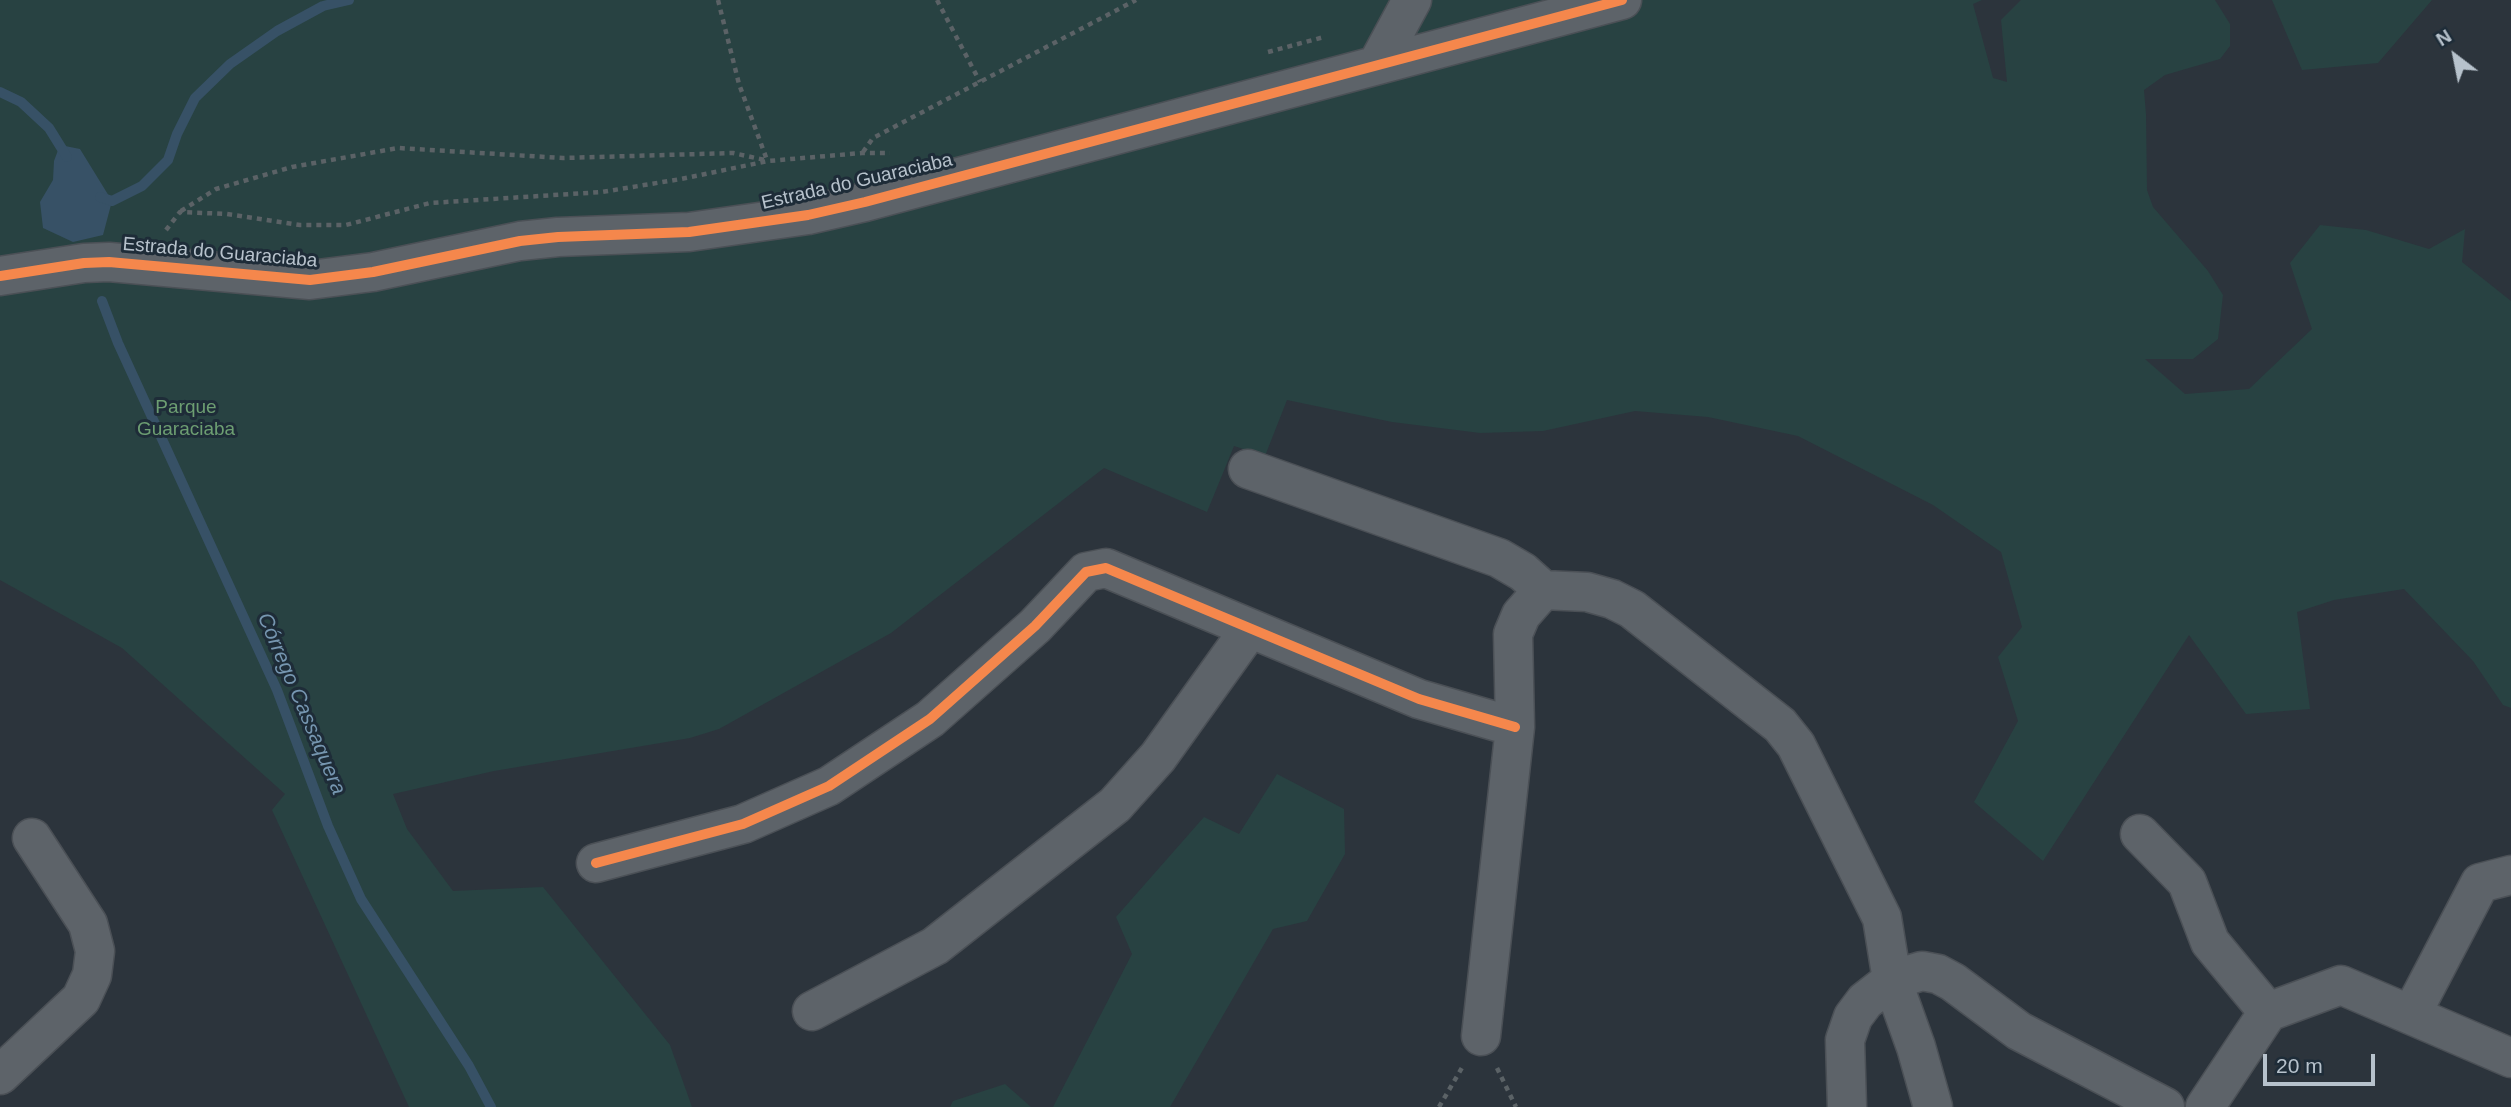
<!DOCTYPE html>
<meta charset="utf-8">
<style>
body{margin:0}
#map{position:relative;width:2511px;height:1107px;overflow:hidden;background:#2c343c;font-family:Arial,sans-serif}
canvas{display:block}
.north{position:absolute;left:2420px;top:21px;width:70px;height:70px;-webkit-text-stroke:5px #1e2c38;paint-order:stroke;rotate:328deg;font-size:19px;font-weight:700;line-height:28px;text-align:center;color:#b7c2cc}
.north::after{content:'';display:block;margin:auto;width:24px;height:32px;background:#b7c2cc;clip-path:polygon(50% 0,100% 100%,50% 72%,0 100%)}
.scale{position:absolute;left:2263px;top:1054px;width:112px;height:32px;box-sizing:border-box;border:4px solid #b7c2cc;border-top:0;padding-left:9px;font-size:21px;line-height:24px;white-space:nowrap;color:#b7c2cc;-webkit-text-stroke:5px #1e2c38;paint-order:stroke}
</style>
<div id="map">
<canvas width="2511" height="1107"></canvas>
<div class="north">N</div>
<div class="scale">20 m</div>
</div>
<script>
const g = document.querySelector('canvas').getContext('2d');
g.lineJoin = 'round';
function paint(path, color) {
  g.fillStyle = color;
  g.fill(path, 'evenodd');
}
function toPath(rows) {
  const path = new Path2D();
  for (const r of rows) {
    path.moveTo(r[0], r[1]);
    for (let i = 2; i < r.length; i += 2) path.lineTo(r[i], r[i + 1]);
  }
  return path;
}
function strokePath(path, color, width, dash) {
  g.strokeStyle = color;
  g.lineWidth = width;
  g.lineCap = dash ? 'butt' : 'round';
  g.setLineDash(dash || []);
  g.stroke(path);
}
function label(font, color, halo, rows, align = 'center') {
  g.font = font + ' Arial,sans-serif';
  g.lineWidth = 6;
  g.setLineDash([]);
  g.textBaseline = 'middle';
  g.strokeStyle = halo;
  g.fillStyle = color;
  for (const [text, x, y, turn = 0] of rows) {
    g.save();
    g.translate(x, y);
    g.rotate((+turn || 0) * Math.PI / 180);
    g.textAlign = isNaN(turn) ? turn : align;
    if (halo) g.strokeText(text, 0, 0);
    g.fillText(text, 0, 0);
    g.restore();
  }
}
paint(toPath([
 [0,0,1982,0,1973,4,1993,78,2007,82,2001,20,2021,0,2215,0,2230,24,2230,46,2220,59,2165,75,2144,90,2146,114,2147,190,2153,207,2208,271,2223,295,2218,339,2193,359,2145,359,2185,394,2249,389,2312,329,2290,263,2320,225,2366,230,2429,249,2465,229,2462,262,2511,301,2511,708,2503,705,2473,661,2404,589,2334,600,2297,612,2310,709,2246,714,2189,635,2043,861,1974,802,2018,721,1998,657,2022,627,2001,552,1933,505,1798,436,1708,417,1635,411,1543,431,1480,433,1392,422,1287,400,1265,456,1234,446,1207,512,1104,468,891,633,719,729,690,738,494,771,393,794,407,829,453,891,543,887,670,1045,692,1107,409,1107,272,810,285,794,122,648,0,580],
 [2272,0,2432,0,2378,63,2302,70],
 [1277,774,1344,809,1345,854,1307,921,1273,929,1170,1107,1053,1107,1132,954,1116,917,1204,817,1239,834],
 [1005,1084,1031,1107,950,1107,953,1101]
]), '#284242');
paint(toPath([
 [60,145,80,149,112,201,103,235,73,242,43,228,40,202,53,180,54,161]
]), '#375166');
strokePath(toPath([
 [0,92,21,102,49,128,67,157],
 [100,197,112,201,142,186,168,160,177,134,195,98,230,64,277,31,323,6,349,0],
 [102,301,118,343,277,690,328,826,361,899,469,1066,491,1107]
]), '#375166', 10);
const minor = toPath([
 [1378,63,1412,0],
 [0,276,84,263,109,262,310,280,373,272,520,241,558,237,689,232,808,215,865,202,1622,0],
 [1248,469,1499,558,1523,572,1543,590,1587,592,1612,599,1632,609,1780,725,1796,745,1882,918,1892,980,1916,1047,1933,1107],
 [2140,834,2187,882,2210,942,2268,1012],
 [596,863,743,824,829,786,930,719,1035,626,1086,572,1106,568,1419,699,1515,727],
 [812,1011,935,946,1115,805,1158,757,1249,630],
 [2411,1015,2480,883,2511,875],
 [1481,1036,1515,727,1513,634,1521,615,1543,590],
 [0,1075,81,999,92,975,95,951,88,924,32,838],
 [1847,1107,1845,1040,1853,1017,1865,1001,1892,980,1922,971,1938,974,1953,982,2019,1031,2165,1107],
 [2205,1107,2268,1012,2341,985,2511,1058]
]);
strokePath(minor, '#4b5056', 41);
strokePath(toPath([
 [718,0,739,84,767,160],
 [937,0,980,82],
 [1268,52,1324,37],
 [863,152,873,138,1136,0],
 [181,211,216,189,292,167,398,148,563,158,733,153,765,160],
 [166,230,180,212,227,214,300,225,346,225,430,203,602,192,681,179,768,161,862,153,890,153],
 [1497,1068,1516,1107],
 [1439,1107,1463,1066]
]), '#5b6266', 4.5, [5, 5]);
strokePath(minor, '#5d6369', 38);
strokePath(toPath([
 [0,276,84,263,109,262,310,280,373,272,520,241,558,237,689,232,808,215,865,202,1622,0],
 [596,863,743,824,829,786,930,719,1035,626,1086,572,1106,568,1419,699,1515,727]
]), '#f5874c', 10);
label('19px', '#b7c2cc', '#1e2c38', [
 ["Estrada do Guaraciaba",857,182,-13],
 ["Estrada do Guaraciaba",220,253,5]
]);
label('19px', '#6d9e72', '#1e2c38', [
 ["Parque",186,408],
 ["Guaraciaba",186,430]
]);
label('italic 21px', '#7696b0', '#1e2c38', [
 ["Córrego Cassaquera",301,704,67]
]);
</script>
